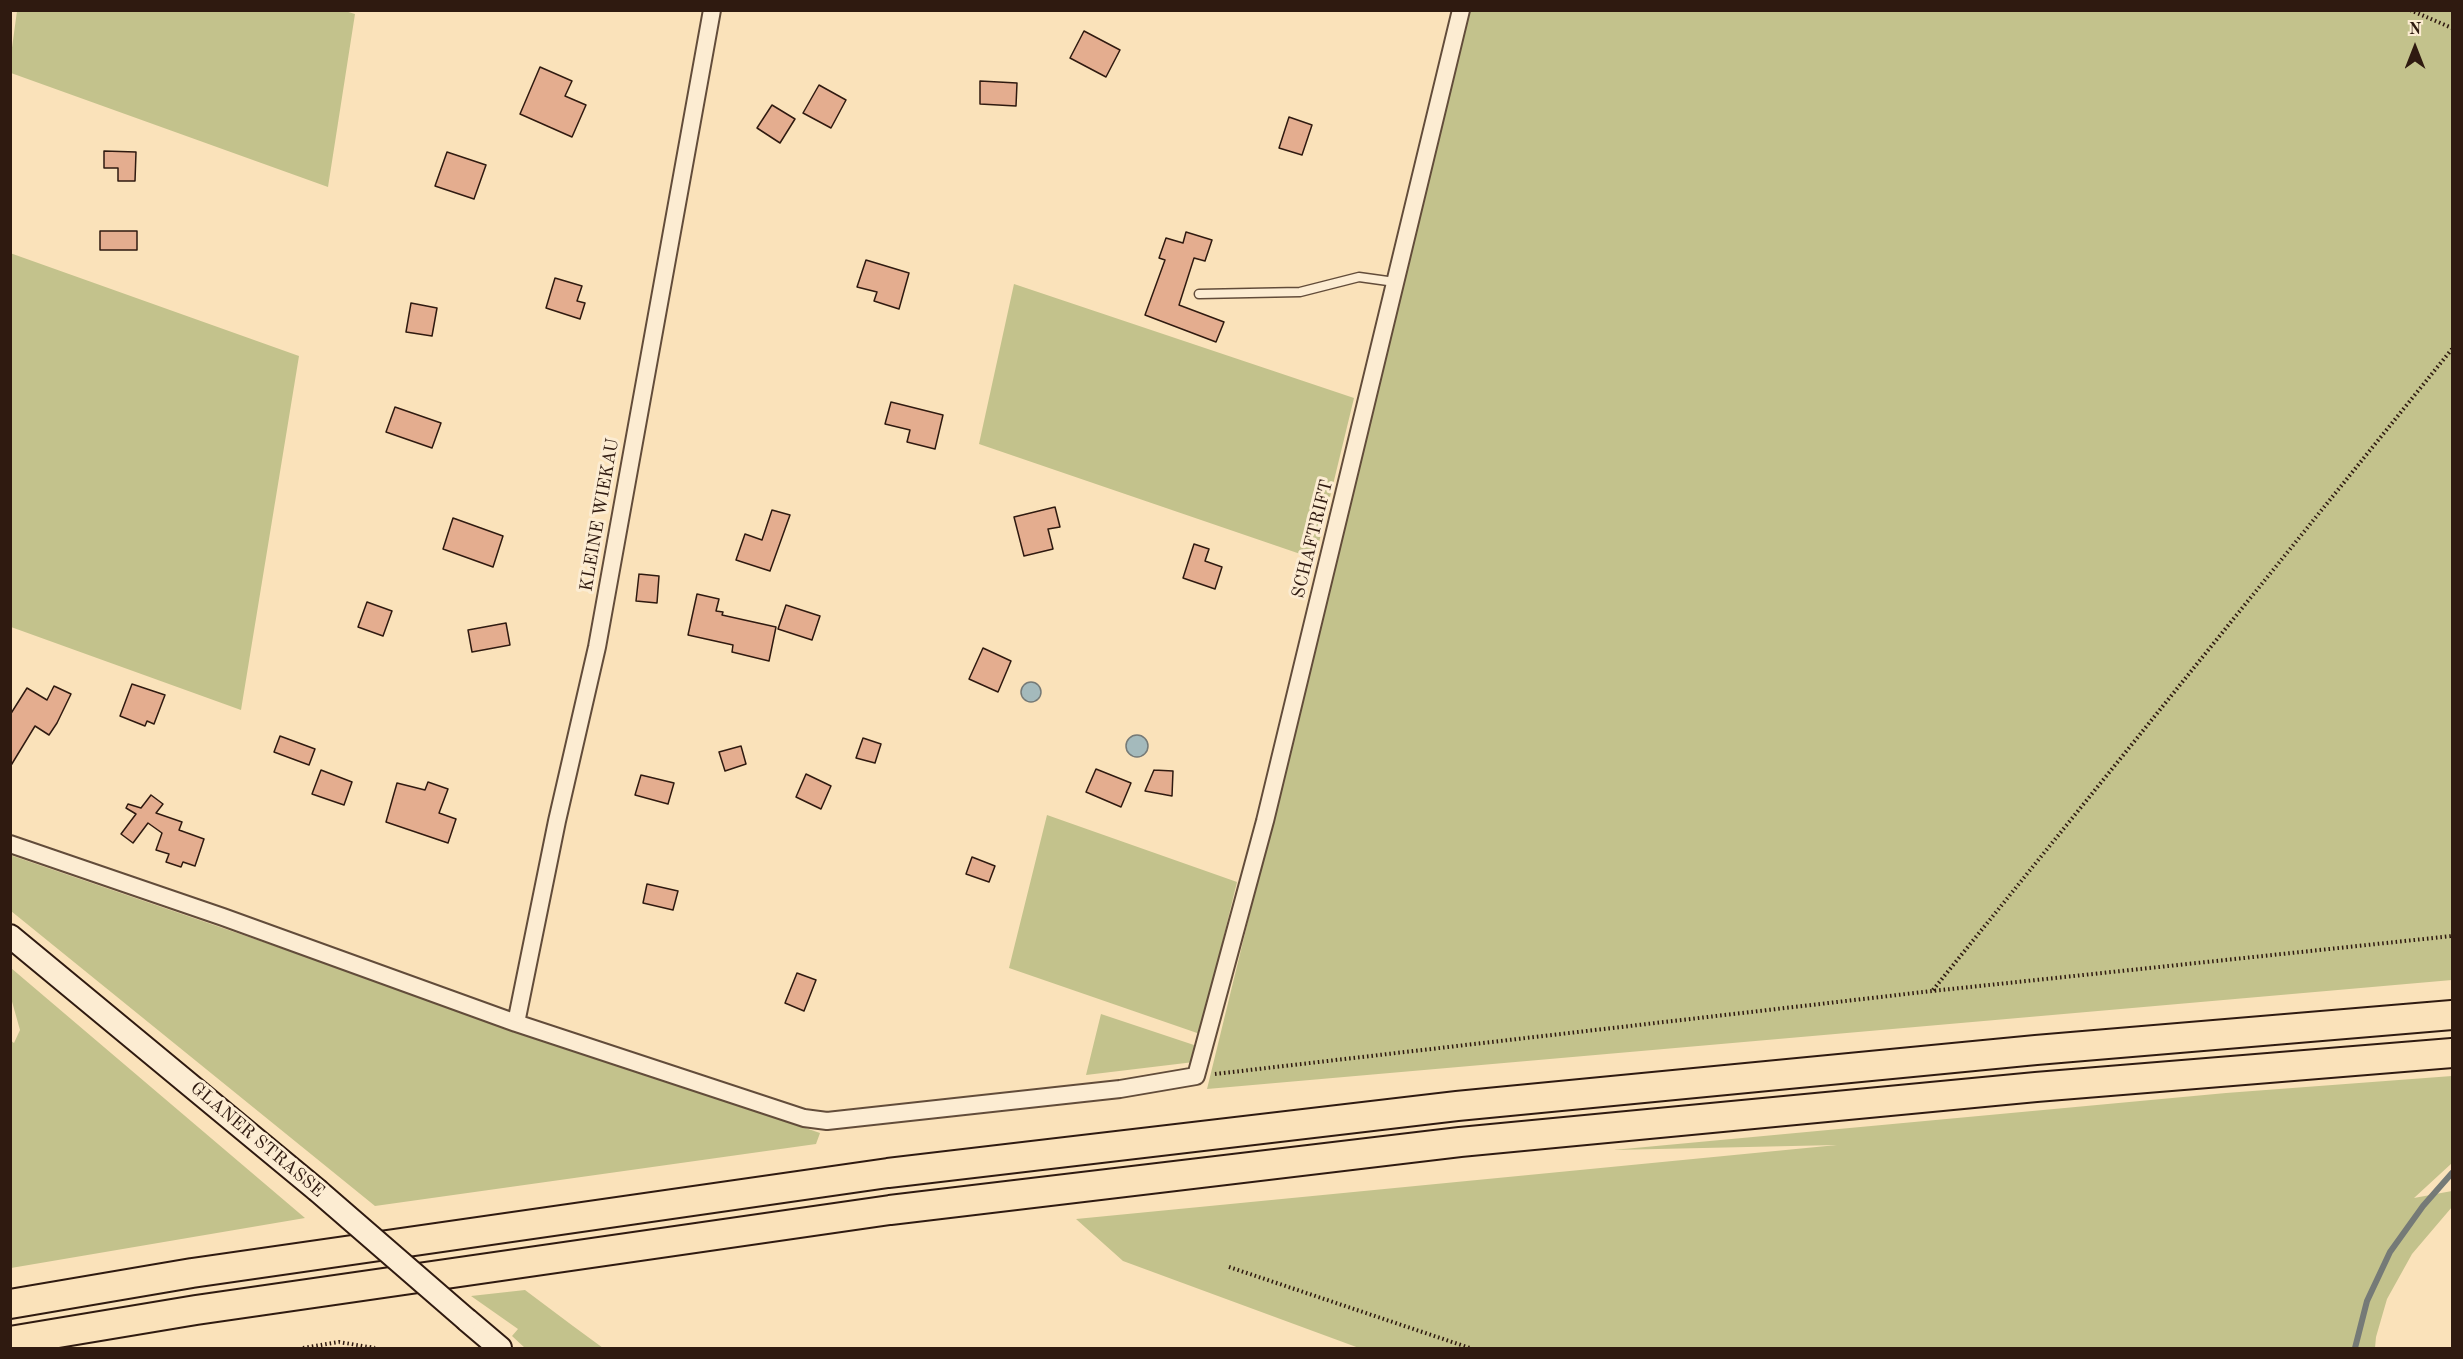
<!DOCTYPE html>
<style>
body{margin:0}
#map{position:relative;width:2463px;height:1359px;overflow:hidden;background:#fae2ba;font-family:"Old Standard TT",serif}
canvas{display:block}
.frame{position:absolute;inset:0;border:12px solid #2f1a10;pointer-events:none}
.north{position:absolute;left:2385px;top:18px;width:60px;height:60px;-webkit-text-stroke:4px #fcecd2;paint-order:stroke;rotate:0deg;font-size:16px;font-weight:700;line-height:24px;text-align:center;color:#2f1a10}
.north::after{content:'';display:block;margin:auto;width:21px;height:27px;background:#2f1a10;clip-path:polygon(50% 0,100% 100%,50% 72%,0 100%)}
</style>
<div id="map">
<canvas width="2463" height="1359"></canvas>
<div class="frame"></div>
<div class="north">N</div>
</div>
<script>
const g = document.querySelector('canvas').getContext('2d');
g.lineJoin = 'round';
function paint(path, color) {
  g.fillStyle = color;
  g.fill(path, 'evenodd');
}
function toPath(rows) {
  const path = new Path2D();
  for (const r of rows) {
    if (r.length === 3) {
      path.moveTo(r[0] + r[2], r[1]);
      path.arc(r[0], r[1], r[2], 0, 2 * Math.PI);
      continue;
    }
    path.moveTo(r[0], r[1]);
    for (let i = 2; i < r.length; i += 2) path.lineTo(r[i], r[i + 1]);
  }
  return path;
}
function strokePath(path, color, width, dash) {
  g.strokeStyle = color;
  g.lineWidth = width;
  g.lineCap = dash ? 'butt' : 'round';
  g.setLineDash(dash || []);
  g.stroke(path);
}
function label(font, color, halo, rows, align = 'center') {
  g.font = font + ' "Old Standard TT",serif';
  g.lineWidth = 6;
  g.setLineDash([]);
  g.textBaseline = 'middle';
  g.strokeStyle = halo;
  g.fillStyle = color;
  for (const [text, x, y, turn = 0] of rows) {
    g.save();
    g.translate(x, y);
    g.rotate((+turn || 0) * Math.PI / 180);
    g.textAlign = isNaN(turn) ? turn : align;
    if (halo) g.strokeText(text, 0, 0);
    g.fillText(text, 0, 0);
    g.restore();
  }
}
paint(toPath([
 [345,11,355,14,328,187,11,73,11,55,17,11],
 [1470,11,2452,11,2452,980,1207,1089],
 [10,253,299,356,241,710,11,627],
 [1014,284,1354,398,1315,559,979,444],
 [1047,815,1237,882,1200,1034,1009,968],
 [10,855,820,1133,816,1144,375,1206,11,911],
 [11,968,305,1218,11,1268,10,1040,14,1043,20,1030,11,998],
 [1101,1014,1197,1046,1194,1062,1086,1075],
 [2452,1076,2452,1163,2414,1198,2452,1191,2452,1207,2412,1254,2387,1299,2376,1337,2375,1348,1359,1348,1123,1261,1076,1219,1837,1145,1613,1150,2226,1093],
 [525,1290,573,1326,603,1348,525,1348,512,1336,518,1329,471,1296]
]), '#c3c28c');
const water = toPath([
 [1031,692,10],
 [1137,746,11]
]);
paint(water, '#a4babc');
strokePath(water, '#757a77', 1.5);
strokePath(toPath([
 [2355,1348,2367,1301,2390,1252,2423,1206,2452,1173]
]), '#757a77', 6);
const building = toPath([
 [1084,31,1120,50,1106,77,1070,58,1084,31],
 [540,67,572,81,565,96,586,105,572,137,520,114,540,67],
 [980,81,1017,83,1016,106,980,104,980,81],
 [819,85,846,100,831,128,803,113,819,85],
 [772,105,795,119,780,143,757,128,772,105],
 [1289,117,1312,125,1302,155,1279,148,1289,117],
 [104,151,136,152,135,181,118,181,118,168,104,168,104,151],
 [447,152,486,165,474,199,435,186,447,152],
 [100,231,137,231,137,250,100,250,100,231],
 [1186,232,1212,240,1205,261,1194,258,1179,305,1224,322,1216,342,1145,315,1165,260,1159,258,1166,238,1183,243,1186,232],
 [866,260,909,273,899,309,874,301,877,292,857,287,866,260],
 [555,278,582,286,577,301,585,303,580,319,546,308,555,278],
 [411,303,437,308,432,336,406,332,411,303],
 [891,402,943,415,935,449,907,442,910,430,885,424,891,402],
 [395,407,441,423,432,448,386,432,395,407],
 [1055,507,1060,527,1048,529,1053,549,1024,556,1014,517,1055,507],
 [772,510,790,515,770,571,736,560,745,534,762,540,772,510],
 [453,518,503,536,493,567,443,549,453,518],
 [1194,544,1209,549,1205,561,1222,567,1215,589,1183,578,1194,544],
 [639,574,659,576,657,603,636,601,639,574],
 [697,594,719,599,716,611,723,612,722,615,776,627,769,661,732,652,733,645,688,635,697,594],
 [367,602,392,611,383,636,358,627,367,602],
 [786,605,820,616,812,640,778,629,786,605],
 [506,623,510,645,472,652,468,630,506,623],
 [983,648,1011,661,998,692,969,679,983,648],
 [132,684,165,695,154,724,147,721,145,726,120,716,132,684],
 [54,686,71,694,57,723,49,735,35,726,10,767,10,715,27,688,47,700,54,686],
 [280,736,315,749,309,765,274,752,280,736],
 [863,738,881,744,875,763,856,758,863,738],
 [741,746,746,764,725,771,719,752,741,746],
 [1096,769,1131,783,1121,807,1086,792,1096,769],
 [321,770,352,782,344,805,312,794,321,770],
 [1154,770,1173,771,1172,796,1145,791,1154,770],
 [806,774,831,786,821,809,796,797,806,774],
 [641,775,674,783,668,804,635,795,641,775],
 [428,782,448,789,439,813,456,819,448,843,386,822,397,783,425,790,428,782],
 [151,795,163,804,156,813,182,822,179,830,204,839,195,866,183,862,181,867,166,862,169,854,156,850,162,833,148,823,133,843,121,834,136,814,126,808,128,804,141,808,151,795],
 [972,857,995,866,989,882,966,874,972,857],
 [647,884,678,891,673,910,643,903,647,884],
 [797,973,816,980,804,1011,785,1003,797,973]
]);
paint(building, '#e4ad8f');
strokePath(building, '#2f1a10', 1.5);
const lane = toPath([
 [1199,294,1300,292,1359,277,1395,282]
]);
const street = toPath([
 [10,844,223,917,516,1023,804,1118,827,1121,1120,1089,1196,1076,1265,821,1461,10],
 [516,1023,557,821,597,647,712,10]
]);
const secondary = toPath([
 [10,936,317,1190],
 [467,1320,500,1348]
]);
const highway = toPath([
 [10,1304,192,1273,888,1173,1457,1106,2036,1050,2452,1015],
 [10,1341,196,1310,890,1210,1460,1142,2036,1087,2452,1053]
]);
strokePath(lane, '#624c3a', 11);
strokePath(street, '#624c3a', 20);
strokePath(secondary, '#2f1a10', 26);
strokePath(highway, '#2f1a10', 32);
strokePath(toPath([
 [2410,10,2452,28],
 [1933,990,2452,349],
 [1215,1074,1932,991,2452,936],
 [1229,1267,1470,1348],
 [303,1348,339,1342,375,1348]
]), '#2f1a10', 4, [1.5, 3]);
strokePath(lane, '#fcecd2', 8);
strokePath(street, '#fcecd2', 16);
strokePath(secondary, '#fcecd2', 22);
strokePath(highway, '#fae2ba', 28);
const secondaryBridge = toPath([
 [317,1190,467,1320]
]);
strokePath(secondaryBridge, '#2f1a10', 26, []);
strokePath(secondaryBridge, '#fcecd2', 22);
label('18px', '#2f1a10', '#fcecd2', [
 ["KLEINE WIEKAU",600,515,-80],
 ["SCHAFTRIFT",1313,539,-76],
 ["GLANER STRASSE",257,1140,40]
]);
</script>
